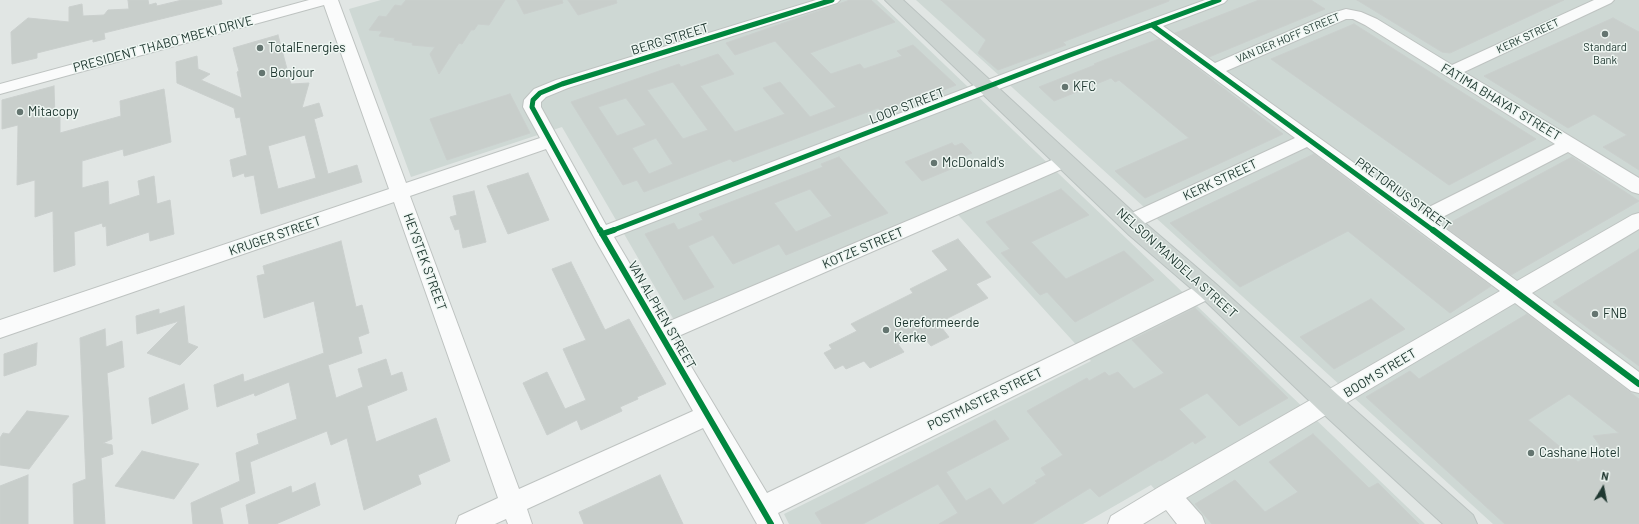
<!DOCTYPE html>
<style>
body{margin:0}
#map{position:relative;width:1639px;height:524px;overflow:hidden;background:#e1e6e4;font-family:Barlow,sans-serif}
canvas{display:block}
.north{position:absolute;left:1583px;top:468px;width:40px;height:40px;-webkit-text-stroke:3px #eef6f2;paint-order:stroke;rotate:10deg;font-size:11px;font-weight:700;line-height:16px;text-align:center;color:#203831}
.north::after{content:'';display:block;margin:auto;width:14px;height:18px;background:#203831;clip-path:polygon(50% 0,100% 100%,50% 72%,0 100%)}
</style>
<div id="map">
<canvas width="1639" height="524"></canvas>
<div class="north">N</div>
</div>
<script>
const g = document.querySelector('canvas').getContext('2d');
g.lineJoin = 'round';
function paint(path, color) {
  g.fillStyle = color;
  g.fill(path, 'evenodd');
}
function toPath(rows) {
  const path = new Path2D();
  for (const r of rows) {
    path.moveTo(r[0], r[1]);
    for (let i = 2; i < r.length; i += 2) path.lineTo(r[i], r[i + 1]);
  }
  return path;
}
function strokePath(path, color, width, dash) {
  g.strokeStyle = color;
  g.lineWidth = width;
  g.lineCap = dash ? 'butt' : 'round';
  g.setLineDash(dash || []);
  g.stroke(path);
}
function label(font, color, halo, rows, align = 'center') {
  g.font = font + ' Barlow,sans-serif';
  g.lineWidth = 3;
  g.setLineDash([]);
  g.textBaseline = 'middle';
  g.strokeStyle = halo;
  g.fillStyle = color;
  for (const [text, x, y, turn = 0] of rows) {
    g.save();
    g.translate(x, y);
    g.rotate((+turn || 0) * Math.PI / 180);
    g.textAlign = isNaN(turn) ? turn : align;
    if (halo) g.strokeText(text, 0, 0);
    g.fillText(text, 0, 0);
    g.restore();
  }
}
paint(toPath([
 [381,0,877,0,1425,524,1184,524,1151,485,1083,524,789,524,784,514,1091,361,950,206,674,320,562,127,411,177,349,9],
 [916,0,1639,0,1639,524,1493,524]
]), '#ced8d4');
const building = toPath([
 [128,0,148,0,149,5,156,3,157,6,182,0,221,0,222,4,104,33,105,39,93,42,93,39,37,53,37,58,12,64,11,32,28,18,69,22,69,7,82,4,83,16,104,15,108,10,129,9,128,0],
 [406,0,505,0,489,25,478,24,474,30,471,30,462,44,459,43,439,74,430,54,435,47,412,45,413,43,394,40,395,38,379,36,382,31,369,30,379,16,386,17,395,5,401,6,406,0],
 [517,0,562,0,563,3,524,14,517,0],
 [568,0,616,0,617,3,578,15,568,0],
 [850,0,871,0,895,22,810,53,831,74,860,64,864,69,902,56,897,51,913,45,956,85,934,94,931,91,881,111,878,108,733,162,730,159,644,192,637,180,623,185,571,102,679,64,681,67,718,54,734,74,700,86,735,132,785,114,763,88,780,82,810,117,836,107,775,41,735,55,726,43,850,0],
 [673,82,708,130,683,139,647,90,673,82],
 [626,98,646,125,617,136,598,107,626,98],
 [656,138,673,164,649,174,632,148,656,138],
 [941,0,1169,0,1169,1,1063,42,1066,45,998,70,978,53,986,40,941,0],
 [1259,0,1311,0,1325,9,1209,57,1175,33,1259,0],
 [1357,0,1564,0,1450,53,1442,52,1357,0],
 [1613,18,1639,32,1639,170,1603,147,1627,135,1594,114,1568,128,1484,76,1613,18],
 [1354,24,1536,139,1449,185,1271,59,1354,24],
 [278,35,291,84,309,83,302,108,319,103,323,116,314,119,328,174,357,165,362,182,261,214,254,175,245,177,244,173,233,177,230,160,247,155,240,117,236,118,234,108,177,83,176,62,197,56,198,69,210,74,201,80,242,98,237,72,239,71,233,48,278,35],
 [305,135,316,178,278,189,268,146,305,135],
 [1159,39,1283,134,1145,198,1115,171,1189,138,1119,80,1115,82,1111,78,1054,101,1039,87,1095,65,1094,64,1159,39],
 [54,86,55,118,60,116,60,133,121,116,120,101,164,89,171,142,124,156,123,149,82,161,82,188,108,181,109,205,140,195,138,181,154,176,157,204,170,200,174,234,150,241,149,232,107,246,106,226,103,227,102,223,74,232,75,265,54,272,53,211,35,217,35,180,17,185,18,125,2,129,2,100,54,86],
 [510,94,530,133,447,160,430,119,510,94],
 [952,143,955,146,962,143,972,153,958,159,963,164,922,181,905,162,952,143],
 [1314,154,1394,215,1491,286,1450,313,1348,231,1240,287,1170,223,1314,154],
 [839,157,888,213,786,255,779,244,733,264,713,235,688,246,714,287,684,300,645,234,674,223,678,230,703,220,699,214,823,167,821,164,839,157],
 [810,189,832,216,796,232,774,203,810,189],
 [1572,157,1639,201,1511,275,1444,226,1572,157],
 [528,173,549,220,508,234,487,186,528,173],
 [1061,189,1089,215,1031,242,1066,279,1124,251,1154,280,1075,322,1047,292,1040,295,1001,253,1010,249,986,222,1061,189],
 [474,191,486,242,463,248,459,229,455,230,450,217,457,215,453,196,474,191],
 [958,239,991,277,976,284,988,298,938,323,949,337,931,346,920,333,898,344,904,352,870,368,864,361,846,369,843,365,835,369,824,353,832,349,829,345,857,331,851,324,913,293,910,289,948,270,932,251,958,239],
 [341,241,356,307,362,305,369,333,358,337,362,353,328,365,336,398,363,387,358,369,386,359,391,376,402,372,407,390,367,406,376,442,436,418,450,461,418,475,421,484,364,510,347,438,331,445,327,431,250,462,255,493,220,508,223,524,193,524,191,503,240,481,236,453,259,444,257,434,297,419,289,382,255,396,254,393,217,407,214,385,243,374,244,382,324,353,314,301,264,318,257,276,265,274,263,266,341,241],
 [1639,249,1639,366,1553,302,1639,249],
 [571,262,605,330,629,319,666,384,637,397,638,399,620,407,622,411,581,430,577,420,547,435,523,383,547,372,565,409,586,400,563,349,586,340,552,269,571,262],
 [1371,299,1405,329,1334,369,1300,337,1371,299],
 [184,306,188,343,198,347,180,365,147,353,179,321,137,334,136,316,159,309,159,314,184,306],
 [1195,308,1288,398,1239,426,1207,393,1179,409,1206,437,1195,444,1193,441,1161,461,1160,460,1099,497,1090,488,1032,524,939,524,958,513,938,484,863,524,822,524,815,513,995,420,1009,439,946,472,966,501,990,488,1003,505,1037,483,1035,481,1046,475,1041,468,1063,455,1027,411,1087,378,1089,381,1105,372,1109,376,1118,372,1134,389,1164,373,1132,340,1195,308],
 [1527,314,1639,399,1639,524,1505,524,1366,397,1410,371,1419,379,1527,314],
 [1569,394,1619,433,1593,436,1601,447,1578,462,1528,420,1569,394],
 [105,329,106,347,122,341,124,367,107,373,112,439,103,443,112,445,113,454,101,458,105,524,74,524,73,484,86,479,80,338,105,329],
 [37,343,36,365,4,376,4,354,37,343],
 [184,384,188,409,152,424,149,398,184,384],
 [27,411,69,416,29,469,0,465,0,438,3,433,9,434,27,411],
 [1313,434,1369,488,1378,483,1419,524,1212,524,1195,504,1235,480,1265,512,1298,492,1269,462,1313,434],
 [142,451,163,456,199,464,174,499,115,486,142,451],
 [28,475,28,524,0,524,0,486,28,475],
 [660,475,683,524,584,524,579,512,660,475],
 [315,483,320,505,276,524,249,524,246,505,291,486,292,493,315,483]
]);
paint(building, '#c8cecb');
strokePath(building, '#cacfcd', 1);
const minor = toPath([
 [309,0,338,0,406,183,540,138,523,107,524,100,534,89,556,80,816,0,840,0,837,3,568,88,546,97,541,102,541,107,606,225,1064,51,1205,0,1227,0,1224,3,1163,26,1215,63,1329,14,1346,9,1361,12,1377,19,1452,65,1594,0,1614,0,1611,3,1464,72,1639,178,1639,194,1632,192,1568,152,1435,221,1517,281,1632,215,1639,213,1639,229,1532,293,1639,372,1639,393,1631,391,1515,303,1186,498,1202,516,1205,524,1177,524,1166,510,1143,524,1108,524,1111,516,1159,487,1500,291,1307,147,1137,227,1130,229,1123,227,1120,222,1123,217,1295,138,1150,31,614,237,665,323,1059,157,1065,155,1071,157,1074,161,1071,165,674,338,767,493,1201,284,1208,282,1215,284,1218,290,1215,296,778,513,783,524,757,524,703,428,527,509,532,524,508,524,506,519,495,524,456,524,459,516,498,498,394,202,0,338,0,320,389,189,324,5,0,94,0,84,309,0],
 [1346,19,1353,19,1365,25,1555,144,1421,211,1226,71,1346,19],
 [546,149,595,239,693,411,519,489,410,196,546,149]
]);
const major = toPath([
 [885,0,903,0,1145,223,1216,284,1338,395,1473,515,1477,524,1443,524,1320,411,1200,296,1129,235,885,0]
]);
strokePath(minor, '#bec3c1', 2);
strokePath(major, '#bbc3c1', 2);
paint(minor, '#fafbfb');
paint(major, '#ccd4d1');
strokePath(toPath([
 [1152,25,1434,231],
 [600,231,532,107,533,100,540,93,562,84,832,0],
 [611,231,1070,55,1219,0]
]), '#00873e', 5);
strokePath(toPath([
 [600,230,771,524],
 [1433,230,1639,384],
 [602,234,614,230]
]), '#00873e', 6);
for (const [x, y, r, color] of [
 [1605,34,4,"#647570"],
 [260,48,4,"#647570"],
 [262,73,4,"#647570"],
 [1065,87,4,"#647570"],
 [20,112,4,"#647570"],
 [934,163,4,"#647570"],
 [1595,314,4,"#647570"],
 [886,330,4,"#647570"],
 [1531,453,4,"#647570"]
]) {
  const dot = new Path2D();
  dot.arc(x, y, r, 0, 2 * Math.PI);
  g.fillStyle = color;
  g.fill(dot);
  strokePath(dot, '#eef6f2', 1.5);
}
label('11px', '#203831', '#eef6f2', [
 ["KERK STREET",1528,36,-25],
 ["VAN DER HOFF STREET",1288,38,-23]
]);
label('11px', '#203831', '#eef6f2', [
 ["Standard",1605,47],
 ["Bank",1605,60]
]);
label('13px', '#203831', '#eef6f2', [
 ["BERG STREET",670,39,-17],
 ["PRESIDENT THABO MBEKI DRIVE",163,44,-15],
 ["FATIMA BHAYAT STREET",1501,102,31],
 ["LOOP STREET",907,106,-21],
 ["KERK STREET",1220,180,-25],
 ["PRETORIUS STREET",1403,194,36],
 ["KRUGER STREET",275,236,-19],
 ["KOTZE STREET",863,248,-23],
 ["HEYSTEK STREET",425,262,70],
 ["NELSON MANDELA STREET",1177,263,42],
 ["VAN ALPHEN STREET",662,315,60],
 ["BOOM STREET",1380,373,-31],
 ["POSTMASTER STREET",985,399,-26]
]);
label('13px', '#203831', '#eef6f2', [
 ["TotalEnergies",268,48],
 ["Bonjour",270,73],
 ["KFC",1073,87],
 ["Mitacopy",28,112],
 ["McDonald's",942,163],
 ["FNB",1603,314],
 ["Gereformeerde",894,323],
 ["Kerke",894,338],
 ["Cashane Hotel",1539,453]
], 'left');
</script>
